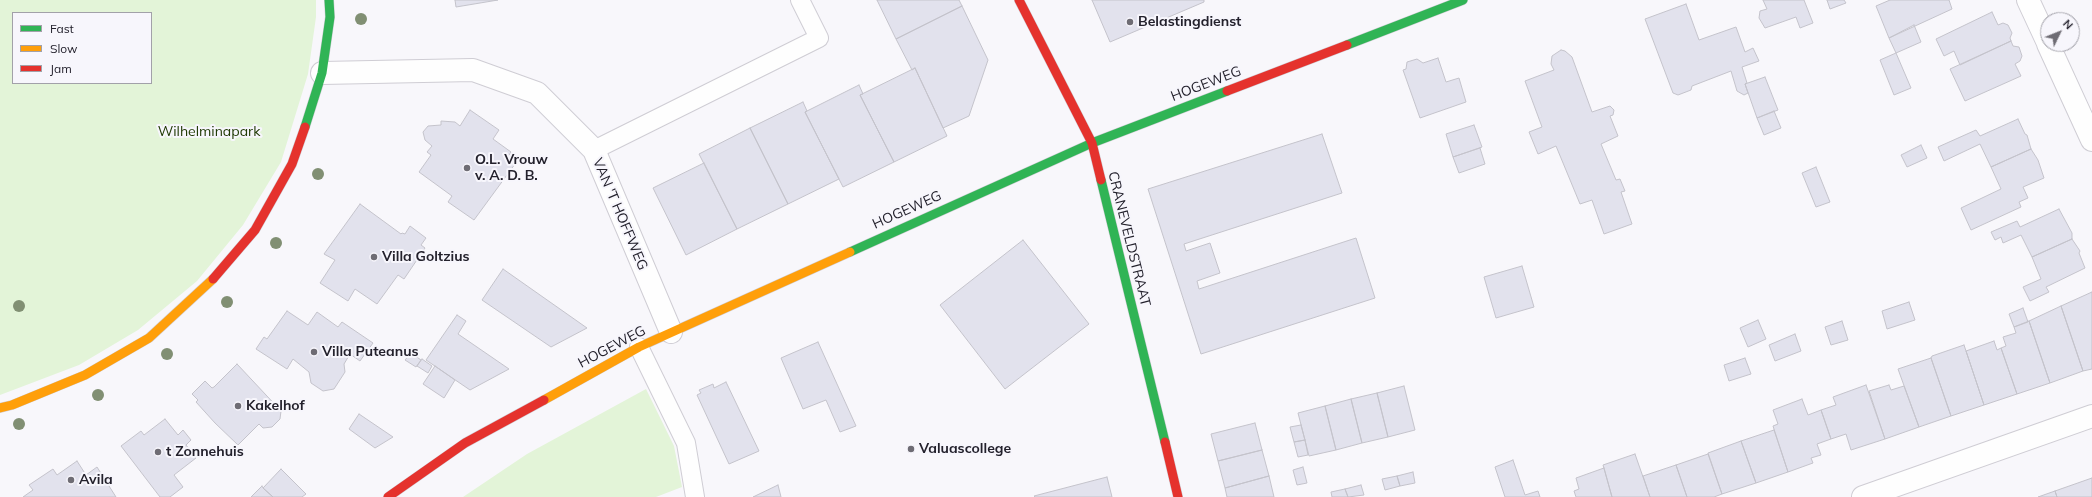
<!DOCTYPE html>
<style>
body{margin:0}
#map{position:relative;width:2092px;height:497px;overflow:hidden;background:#f8f7fb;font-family:Mulish,sans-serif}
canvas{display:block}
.legend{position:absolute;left:12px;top:12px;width:140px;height:72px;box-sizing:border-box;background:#f7f6fc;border:1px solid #a2a1a9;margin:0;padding:5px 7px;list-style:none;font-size:12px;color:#23212c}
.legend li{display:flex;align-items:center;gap:8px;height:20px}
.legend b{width:20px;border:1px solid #a2a1a9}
.north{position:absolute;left:2040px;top:12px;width:40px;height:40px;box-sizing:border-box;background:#f7f6fc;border:1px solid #a2a1a9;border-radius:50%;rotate:47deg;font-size:11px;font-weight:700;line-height:16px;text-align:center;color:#23212c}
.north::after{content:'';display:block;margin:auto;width:14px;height:18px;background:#6e6c74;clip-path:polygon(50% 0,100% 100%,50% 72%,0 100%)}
</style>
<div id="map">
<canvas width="2092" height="497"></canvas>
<ul class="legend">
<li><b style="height:5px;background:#30b455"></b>Fast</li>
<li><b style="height:5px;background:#ff9f0a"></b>Slow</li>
<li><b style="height:5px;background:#e5322d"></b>Jam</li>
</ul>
<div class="north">N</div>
</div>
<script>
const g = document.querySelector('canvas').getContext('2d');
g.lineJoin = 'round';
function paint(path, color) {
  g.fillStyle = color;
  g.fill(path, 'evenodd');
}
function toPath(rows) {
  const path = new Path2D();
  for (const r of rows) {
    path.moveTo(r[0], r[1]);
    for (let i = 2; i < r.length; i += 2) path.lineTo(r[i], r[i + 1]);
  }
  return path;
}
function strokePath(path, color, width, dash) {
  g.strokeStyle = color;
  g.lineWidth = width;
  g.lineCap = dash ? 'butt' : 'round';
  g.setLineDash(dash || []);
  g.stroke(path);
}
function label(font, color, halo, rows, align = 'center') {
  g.font = font + ' Mulish,sans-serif';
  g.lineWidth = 4;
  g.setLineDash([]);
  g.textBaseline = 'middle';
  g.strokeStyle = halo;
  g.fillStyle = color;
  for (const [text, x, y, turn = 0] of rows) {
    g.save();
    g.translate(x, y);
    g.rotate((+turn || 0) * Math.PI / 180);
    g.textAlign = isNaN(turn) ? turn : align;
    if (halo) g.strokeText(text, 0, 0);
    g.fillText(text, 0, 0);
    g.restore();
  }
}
paint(toPath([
 [0,0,316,0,316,17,308,74,281,162,243,225,197,281,138,330,79,365,0,395],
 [13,13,151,13,151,83,13,83],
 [646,389,674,446,682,487,656,497,463,497,527,454]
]), '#e3f4d8');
const building = toPath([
 [455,0,498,0,456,7,455,0],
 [877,0,959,0,962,6,896,39,877,0],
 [1092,0,1204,0,1204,2,1110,42,1092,0],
 [1763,0,1804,0,1813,23,1800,28,1796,17,1765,28,1759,18,1760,11,1767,9,1763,0],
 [1827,0,1844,0,1846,3,1830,9,1827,0],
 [1890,0,1949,0,1952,9,1889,38,1876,6,1890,0],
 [1686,4,1699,40,1736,27,1745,52,1753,48,1759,61,1742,67,1747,83,1745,84,1748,93,1744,95,1737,91,1731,71,1692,86,1691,90,1678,95,1673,93,1645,19,1686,4],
 [962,6,988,60,969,116,943,128,915,68,912,70,896,39,962,6],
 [1992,12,1998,25,2003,23,2008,25,2012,33,2010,38,2011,41,1960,65,1954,51,1944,56,1936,39,1992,12],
 [1914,25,1921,42,1896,53,1889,38,1914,25],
 [2011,41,2013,46,2019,47,2022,56,2020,61,2015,64,2021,76,1965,101,1950,69,2011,41],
 [1561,50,1565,51,1572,57,1592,112,1610,106,1614,110,1613,115,1610,116,1618,136,1601,144,1616,180,1620,179,1625,191,1621,192,1632,224,1604,234,1592,200,1580,204,1556,146,1538,154,1529,132,1542,127,1525,81,1554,70,1551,64,1552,56,1561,50],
 [1896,53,1911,88,1894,95,1880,60,1896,53],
 [1438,58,1446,82,1459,78,1466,102,1420,118,1403,70,1406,69,1407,62,1417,59,1423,63,1438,58],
 [915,68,947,136,894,162,860,95,915,68],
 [1765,77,1778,110,1757,118,1745,84,1765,77],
 [859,85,863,94,860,95,894,162,843,187,805,112,859,85],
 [803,102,807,111,805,112,839,179,788,204,750,128,803,102],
 [470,110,499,130,493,139,511,152,507,158,515,164,474,220,448,202,452,196,419,172,431,155,427,152,432,146,425,140,423,132,428,126,441,125,441,121,455,122,460,126,470,110],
 [1774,111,1781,128,1764,135,1757,118,1774,111],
 [2018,119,2025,134,2027,135,2031,149,1991,167,1980,144,1944,161,1938,147,1976,130,1980,136,2018,119],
 [1474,125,1482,147,1453,157,1446,134,1474,125],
 [750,128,788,204,737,229,699,154,750,128],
 [1322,134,1342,193,1184,244,1186,251,1210,243,1220,273,1197,281,1199,289,1356,238,1375,298,1201,354,1148,189,1322,134],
 [1921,145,1927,158,1907,167,1901,155,1921,145],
 [1480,148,1485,164,1459,173,1453,157,1480,148],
 [2031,149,2038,160,2044,178,2023,187,2028,198,2019,202,2021,207,1971,230,1961,208,2001,189,1991,167,2031,149],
 [704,163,737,229,686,255,653,188,704,163],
 [1816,167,1830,202,1816,207,1802,173,1816,167],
 [360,204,401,234,402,233,405,234,410,226,426,238,421,245,425,248,404,279,398,275,377,304,355,289,348,301,320,283,335,260,324,254,360,204],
 [2059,209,2072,233,2072,239,2032,257,2021,235,2003,243,2001,237,1995,240,1991,232,2017,221,2020,227,2059,209],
 [2072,239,2080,251,2079,253,2085,268,2046,287,2049,292,2030,301,2023,287,2041,279,2032,257,2072,239],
 [1023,240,1089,324,1005,389,940,305,1023,240],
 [1522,266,1534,307,1496,318,1484,277,1522,266],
 [503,269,587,328,551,347,482,300,503,269],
 [2092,292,2092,369,2083,371,2061,306,2092,292],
 [1909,302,1915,320,1887,329,1882,311,1909,302],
 [2061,306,2083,371,2050,383,2029,321,2061,306],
 [2023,308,2028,322,2014,327,2009,314,2023,308],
 [287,311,308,325,317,312,338,327,342,322,373,343,360,361,350,354,344,364,345,372,334,389,323,391,311,383,309,372,293,359,287,369,256,349,264,337,267,339,287,311],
 [457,315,466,321,458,334,509,369,470,390,426,360,457,315],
 [1758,320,1766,339,1748,347,1740,328,1758,320],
 [1842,321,1848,340,1831,345,1825,327,1842,321],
 [2029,321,2050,383,2017,394,2001,348,2006,346,2003,337,2016,333,2014,327,2029,321],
 [1795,334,1801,351,1775,361,1769,345,1795,334],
 [1994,341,1997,350,2001,348,2017,394,1984,405,1966,351,1994,341],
 [818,342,856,426,840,432,826,400,803,409,781,358,818,342],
 [1964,345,1984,405,1951,416,1931,358,1932,356,1964,345],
 [411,353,421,360,416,367,405,360,411,353],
 [1745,358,1751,374,1729,381,1724,365,1745,358],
 [1931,358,1951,416,1919,427,1898,369,1931,358],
 [422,359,432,366,428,373,417,366,422,359],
 [237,364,281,411,280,419,272,427,263,428,259,424,238,445,215,423,196,402,198,400,192,394,205,381,212,388,214,387,237,364],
 [435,366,455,380,444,398,423,384,435,366],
 [726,382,759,451,729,464,697,395,701,393,699,390,713,384,714,388,726,382],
 [1866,385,1885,439,1851,450,1846,434,1831,439,1821,410,1836,405,1833,397,1866,385],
 [1889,385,1891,390,1904,386,1919,427,1885,439,1869,391,1889,385],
 [1404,386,1415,430,1388,437,1377,393,1404,386],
 [1377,393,1388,437,1362,443,1351,399,1377,393],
 [1351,399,1362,443,1336,450,1325,406,1351,399],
 [1802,399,1808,415,1821,410,1831,439,1817,444,1821,455,1811,458,1813,463,1788,472,1773,426,1778,424,1773,410,1802,399],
 [1325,406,1336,450,1309,456,1298,413,1325,406],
 [359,414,393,437,375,448,349,429,359,414],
 [165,419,178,435,183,430,191,440,186,445,196,458,174,475,183,487,170,497,160,497,121,446,141,431,144,435,165,419],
 [1255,423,1262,450,1218,461,1211,434,1255,423],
 [1301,425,1305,440,1294,442,1290,427,1301,425],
 [1774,430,1788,472,1756,483,1741,441,1774,430],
 [1305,440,1308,455,1298,457,1294,442,1305,440],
 [1741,441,1756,483,1722,494,1708,453,1741,441],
 [1262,450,1269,476,1225,488,1218,461,1262,450],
 [1635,454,1650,497,1612,497,1603,465,1635,454],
 [1708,454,1722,494,1714,497,1687,497,1676,465,1708,454],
 [1513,460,1525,495,1538,491,1540,497,1505,497,1495,467,1513,460],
 [77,461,86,475,97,467,116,497,23,497,33,490,29,485,53,469,57,475,77,461],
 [1676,465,1687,497,1650,497,1643,476,1676,465],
 [1303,467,1307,483,1297,485,1293,470,1303,467],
 [1604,468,1612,497,1576,497,1574,491,1579,489,1576,478,1604,468],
 [281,469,306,494,302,497,273,497,263,488,281,469],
 [1413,472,1415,483,1400,486,1397,476,1413,472],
 [1269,476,1274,497,1227,497,1225,488,1269,476],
 [1397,476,1400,486,1385,490,1382,479,1397,476],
 [1107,477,1112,497,1035,497,1034,496,1107,477],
 [2092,478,2092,497,2057,497,2055,491,2092,478],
 [778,485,781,497,753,497,778,485],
 [1361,485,1364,495,1348,497,1345,489,1361,485],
 [262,486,263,488,273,497,251,497,262,486],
 [1345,489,1348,497,1332,497,1331,492,1345,489],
 [2055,491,2057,497,2038,497,2055,491]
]);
paint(building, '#e2e2ed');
strokePath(building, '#c4c3cb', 1);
const lane = toPath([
 [594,150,819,38,800,0],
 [639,347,686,443,695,497]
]);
const street = toPath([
 [2028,0,2048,43],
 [2048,44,2092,140],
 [322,73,473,70,537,93,594,150,671,332],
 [1863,497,2092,416]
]);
const fast = toPath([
 [1347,45,1463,0],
 [305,127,322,73,330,17,329,0],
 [1101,180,1165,442],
 [850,252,1092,143,1227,91]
]);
const slow = toPath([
 [544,400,639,347,850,252],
 [0,408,12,405,85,375,149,338,213,279]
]);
const jam = toPath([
 [1019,0,1092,143,1101,180],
 [1227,91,1347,45],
 [213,279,255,230,292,164,305,127],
 [1165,442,1178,497],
 [388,497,465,443,544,400]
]);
strokePath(lane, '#cfcdd4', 20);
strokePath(street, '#cfcdd4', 24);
strokePath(fast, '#cfcdd4', 10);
strokePath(slow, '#cfcdd4', 10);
strokePath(jam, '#cfcdd4', 10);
strokePath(lane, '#fefefe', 18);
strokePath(street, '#fefefe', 22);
strokePath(fast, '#30b455', 9);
strokePath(slow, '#ff9f0a', 9);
strokePath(jam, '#e5322d', 9);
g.fillStyle = '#818f73';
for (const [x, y] of [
 [361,19],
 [318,174],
 [276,243],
 [227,302],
 [19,306],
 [167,354],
 [98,395],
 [19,424]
]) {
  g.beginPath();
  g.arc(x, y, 6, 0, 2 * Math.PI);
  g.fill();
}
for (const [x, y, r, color] of [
 [1130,22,4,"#6e6c74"],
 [467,168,4,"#6e6c74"],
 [374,257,4,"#6e6c74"],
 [314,352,4,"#6e6c74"],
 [238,406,4,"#6e6c74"],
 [911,449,4,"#6e6c74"],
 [158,452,4,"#6e6c74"],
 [71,480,4,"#6e6c74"]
]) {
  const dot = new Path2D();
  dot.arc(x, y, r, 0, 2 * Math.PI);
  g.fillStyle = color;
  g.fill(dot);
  strokePath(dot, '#f7f6fc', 1.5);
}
label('bold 14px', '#23212c', '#f7f6fc', [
 ["Belastingdienst",1138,22],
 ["O.L. Vrouw",475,160],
 ["v. A. D. B.",475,176],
 ["Villa Goltzius",382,257],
 ["Villa Puteanus",322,352],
 ["Kakelhof",246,406],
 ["Valuascollege",919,449],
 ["t Zonnehuis",166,452],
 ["Avila",79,480]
], 'left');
label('14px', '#23212c', '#f7f6fc', [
 ["HOGEWEG",1206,84,-21],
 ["HOGEWEG",907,210,-24],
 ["VAN 'T HOFFWEG",620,214,67],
 ["CRANEVELDSTRAAT",1129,239,76],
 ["HOGEWEG",612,347,-28]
]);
label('14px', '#203a04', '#f7f6fc', [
 ["Wilhelminapark",209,132]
]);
</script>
